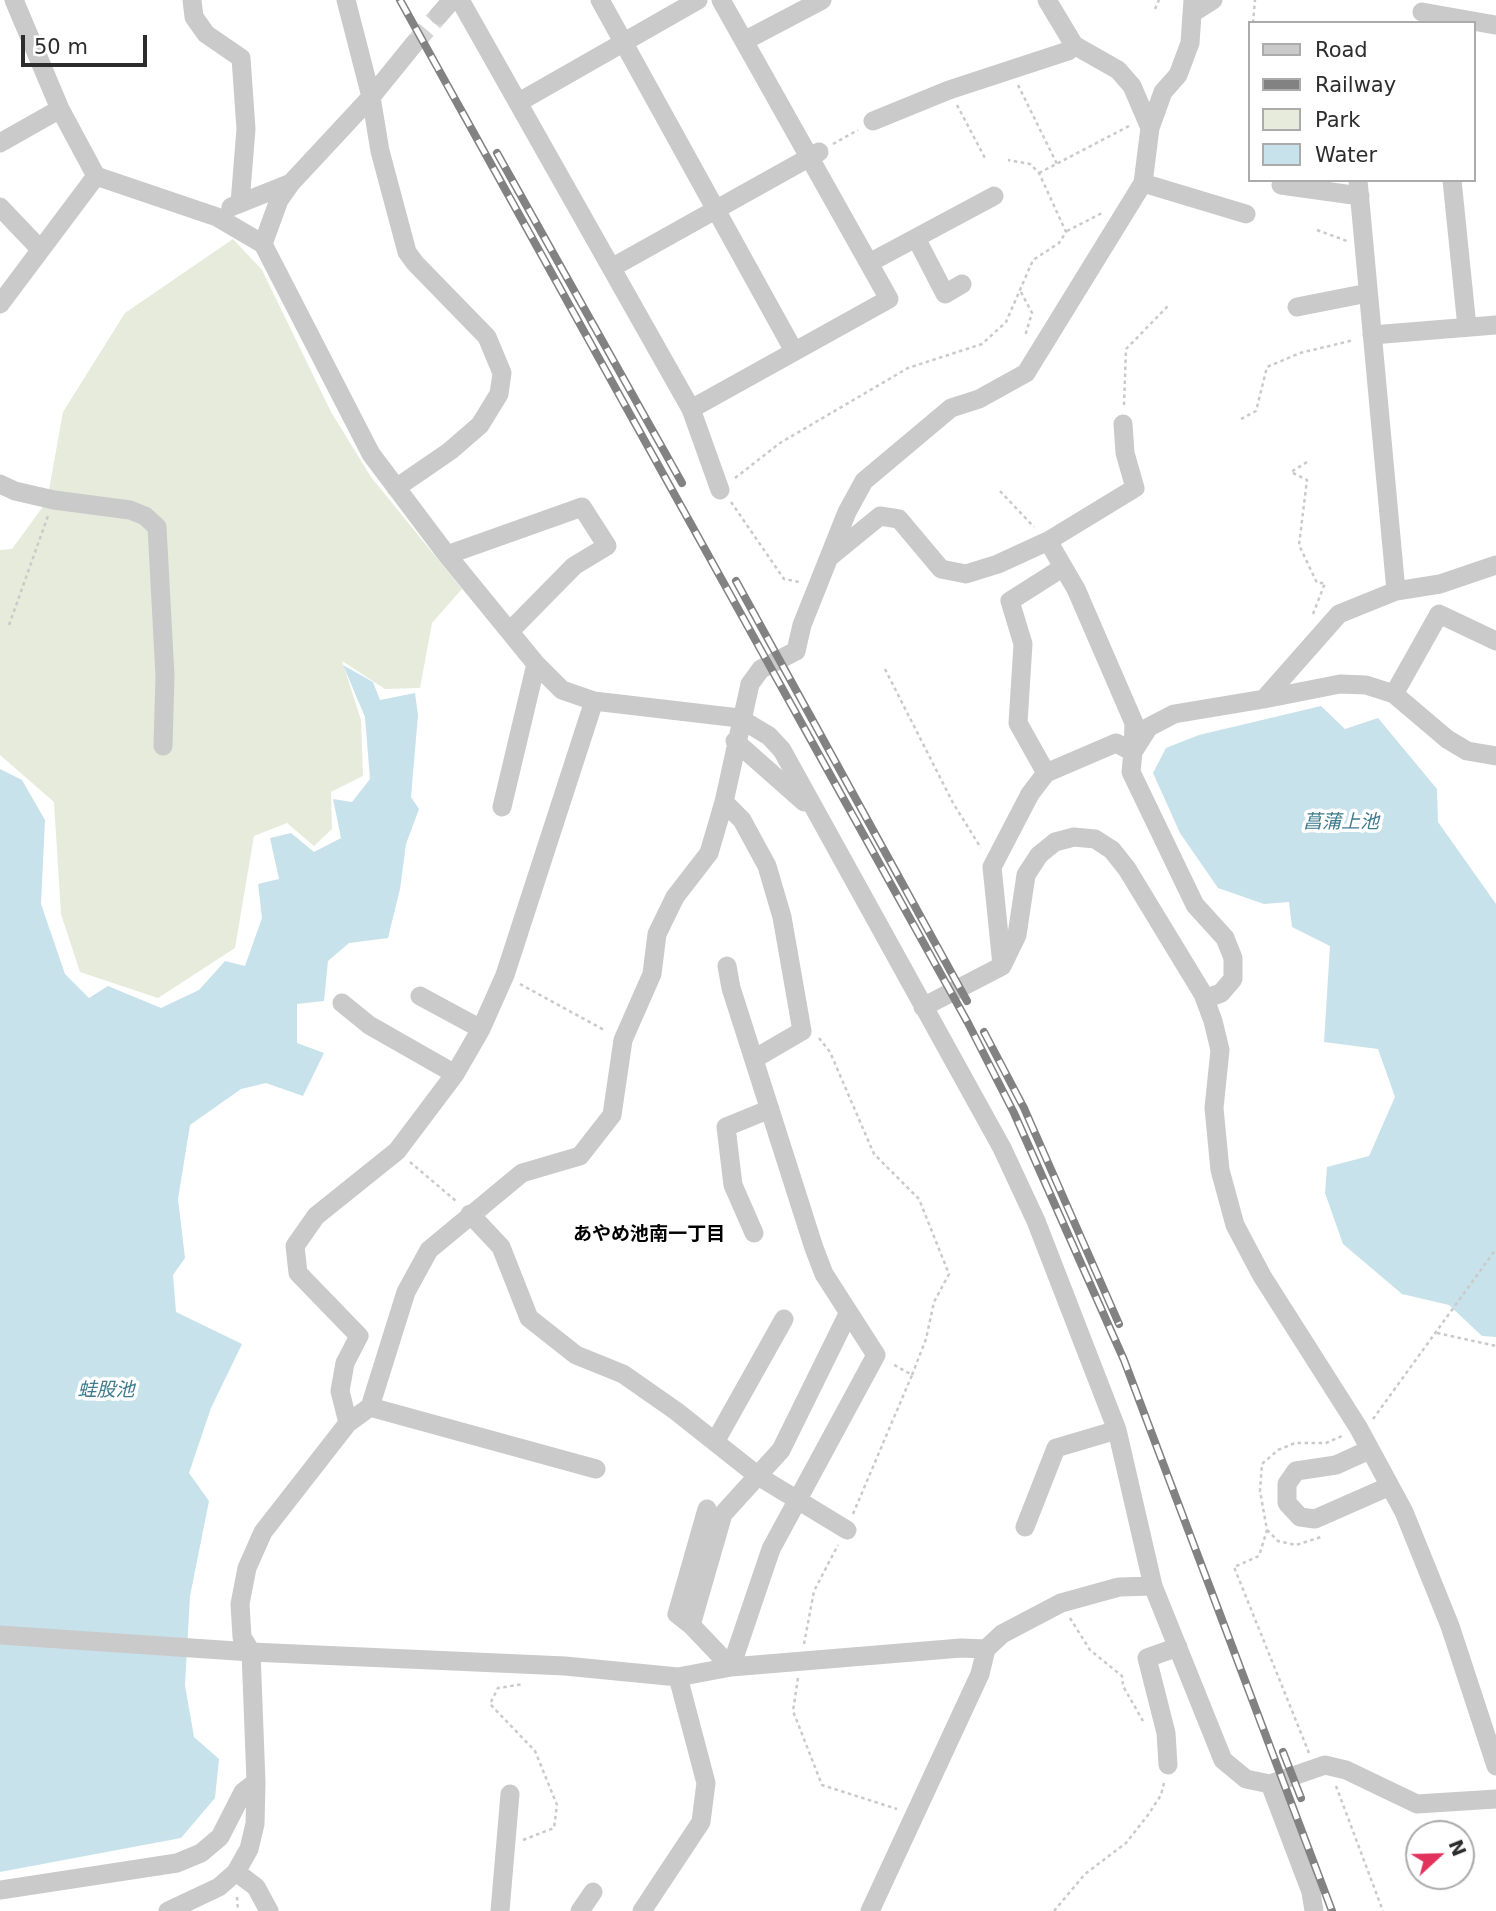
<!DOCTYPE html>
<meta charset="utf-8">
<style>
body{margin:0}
#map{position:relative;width:1496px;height:1911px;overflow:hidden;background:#fff;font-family:"DejaVu Sans",sans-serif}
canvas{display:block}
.legend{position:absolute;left:1248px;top:21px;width:228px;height:161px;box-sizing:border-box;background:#fff;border:2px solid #ababab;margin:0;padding:9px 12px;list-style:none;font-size:21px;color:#2d2d2d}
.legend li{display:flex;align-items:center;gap:14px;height:35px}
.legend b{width:35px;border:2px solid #ababab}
.north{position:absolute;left:1405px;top:1820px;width:70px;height:70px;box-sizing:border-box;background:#fff;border:2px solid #ababab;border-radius:50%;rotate:68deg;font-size:19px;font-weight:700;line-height:28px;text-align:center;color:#2d2d2d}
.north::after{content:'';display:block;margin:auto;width:24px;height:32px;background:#e1335c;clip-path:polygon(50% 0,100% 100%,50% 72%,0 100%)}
.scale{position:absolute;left:21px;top:35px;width:126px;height:32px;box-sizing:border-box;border:4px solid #2d2d2d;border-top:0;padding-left:9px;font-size:21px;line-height:24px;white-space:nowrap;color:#2d2d2d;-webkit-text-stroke:5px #fff;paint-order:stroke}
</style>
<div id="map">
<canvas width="1496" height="1911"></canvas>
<ul class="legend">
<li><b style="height:9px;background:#cacaca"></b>Road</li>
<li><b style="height:9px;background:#828282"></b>Railway</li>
<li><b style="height:19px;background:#e6ebdb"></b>Park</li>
<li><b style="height:19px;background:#c7e2ea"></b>Water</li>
</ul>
<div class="north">N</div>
<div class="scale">50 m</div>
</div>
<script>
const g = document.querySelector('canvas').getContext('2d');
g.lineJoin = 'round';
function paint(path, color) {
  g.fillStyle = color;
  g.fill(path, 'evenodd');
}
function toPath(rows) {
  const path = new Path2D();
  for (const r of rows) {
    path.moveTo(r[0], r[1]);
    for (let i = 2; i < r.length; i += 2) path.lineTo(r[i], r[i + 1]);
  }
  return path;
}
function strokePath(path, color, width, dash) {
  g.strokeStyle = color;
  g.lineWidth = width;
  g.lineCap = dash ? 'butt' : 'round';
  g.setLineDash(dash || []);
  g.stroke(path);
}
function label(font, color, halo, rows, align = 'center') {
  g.font = font + ' "DejaVu Sans","Noto Sans JP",sans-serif';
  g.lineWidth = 7;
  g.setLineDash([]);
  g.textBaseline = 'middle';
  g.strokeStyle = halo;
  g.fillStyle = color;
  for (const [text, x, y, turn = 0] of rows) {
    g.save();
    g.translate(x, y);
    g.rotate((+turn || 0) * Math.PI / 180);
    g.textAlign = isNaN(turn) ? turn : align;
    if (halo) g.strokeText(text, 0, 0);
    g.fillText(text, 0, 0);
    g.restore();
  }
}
paint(toPath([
 [233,239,262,270,331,412,371,477,462,589,432,623,420,688,385,689,342,661,361,720,363,776,331,792,332,829,314,846,287,823,254,836,235,948,158,998,80,972,61,914,54,802,0,755,0,550,12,549,47,501,63,412,125,313]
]), '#e6ebdb');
paint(toPath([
 [343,665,373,682,380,700,415,693,418,715,411,797,419,809,406,844,400,889,388,938,349,943,328,961,324,1001,297,1004,297,1043,324,1053,303,1096,266,1083,241,1089,190,1125,178,1199,185,1258,173,1275,176,1312,242,1344,211,1408,189,1473,209,1501,190,1596,185,1685,194,1737,219,1759,215,1798,181,1838,0,1872,0,769,22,780,45,820,41,904,65,974,89,998,108,986,161,1008,199,990,225,961,245,966,262,918,258,884,279,879,270,838,291,833,314,852,341,838,333,799,352,802,370,779,365,717],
 [1321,706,1345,729,1378,718,1437,789,1438,822,1496,904,1496,1337,1482,1336,1449,1305,1402,1294,1343,1244,1325,1193,1327,1167,1369,1156,1395,1097,1378,1049,1324,1042,1330,946,1292,927,1289,902,1264,904,1218,888,1180,833,1153,773,1166,748,1199,735]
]), '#c7e2ea');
strokePath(toPath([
 [414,44,439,15]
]), '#d5d5d5', 19, [19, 10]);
strokePath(toPath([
 [1155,9,1159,0],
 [1253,23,1255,0],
 [1018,85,1057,164],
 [957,105,986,160],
 [833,144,858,130],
 [1039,173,1129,126],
 [1317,230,1347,241],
 [1067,231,1104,212],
 [1021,292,1032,313,1025,336],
 [1124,405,1126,349,1168,306],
 [1241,419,1256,411,1267,367,1300,353,1354,340],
 [1307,462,1291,472,1307,480,1299,545,1317,583,1325,583,1313,614],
 [735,478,780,443,908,368,982,344,1006,322,1033,260,1059,243,1066,232,1039,173,1030,164,1008,160],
 [1000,491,1034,527],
 [731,502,784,579,799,582],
 [9,625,48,516],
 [885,669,953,803,981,848],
 [520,984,606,1031],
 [819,1038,830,1052,874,1154,919,1199,949,1274,934,1302,926,1339,912,1375],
 [410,1162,456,1201],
 [1437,1333,1496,1346],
 [1373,1419,1496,1249],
 [853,1514,912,1375,891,1363],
 [1267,1530,1278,1541,1296,1545,1321,1537],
 [1070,1618,1090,1650,1122,1676,1123,1686,1143,1721],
 [804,1644,814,1591,838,1545],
 [798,1678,793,1711,822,1785,897,1809],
 [1309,1753,1234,1567,1259,1556,1267,1530,1260,1491,1262,1464,1278,1450,1295,1443,1326,1443,1342,1436],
 [1336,1786,1383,1911],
 [523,1840,554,1828,557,1805,535,1751,490,1704,498,1688,524,1684],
 [237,1897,238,1911],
 [1054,1911,1085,1874,1126,1843,1148,1815,1161,1795,1164,1783]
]), '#cacaca', 2.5, [3.5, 3.5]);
strokePath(toPath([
 [14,0,60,109,96,176,217,217,263,244,371,454,447,555,536,664,562,690,594,701,739,718,769,736,782,750,1002,1148,1036,1221,1117,1430,1153,1586,1223,1760,1246,1779,1270,1784,1325,1765,1346,1770,1417,1804,1496,1799],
 [192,0,194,17,206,34,241,58,246,129,240,203],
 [346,0,371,97,380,151,407,252,415,263,487,337,502,373,499,394,480,425,450,451,396,488],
 [460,0,691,409,720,490],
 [600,0,794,351],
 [1194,12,1213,0],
 [1422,12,1495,25],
 [439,15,452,0],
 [744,41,822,0],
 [1074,45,1118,70,1132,86,1150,128],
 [519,102,698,0],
 [873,121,949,90,1068,51,1074,45,1047,0],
 [0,143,60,109],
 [1358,180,1396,591],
 [1452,180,1467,327],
 [1143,183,1246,214],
 [1281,185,1360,196],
 [0,207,40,249],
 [231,207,291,183],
 [916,238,945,294,962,284],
 [263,244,279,200,291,183,371,97,414,44],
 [869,263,994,196],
 [613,267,819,152],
 [0,304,96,176],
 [1297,307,1368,293],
 [1372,335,1496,325],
 [691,409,889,299,721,0],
 [0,484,15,491,54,500,130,510,145,516,157,527,165,676,163,746],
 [447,555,582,507,607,546,574,566,511,630],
 [831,556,880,516,899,519,941,569,966,574,998,564,1048,541,1135,488,1125,453,1123,424],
 [1394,694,1439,614,1496,641],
 [1264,699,1340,684,1366,685,1394,694,1447,739,1467,751,1496,756],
 [735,741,804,802],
 [1046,773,1018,723,1023,644,1010,601,1062,568],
 [724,802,742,820,767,866,782,917,802,1031,754,1059],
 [502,807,536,664],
 [1002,965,992,867,1030,794,1046,773,1116,743,1133,752,1134,723,1076,589,1048,541],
 [727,966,731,988,814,1248,824,1274,876,1355,771,1549,731,1667,691,1625,723,1514,781,1450,848,1314],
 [420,996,481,1029],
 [1205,999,1221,993,1233,979,1233,958,1225,938,1195,905,1131,772,1133,752,1149,727,1174,714,1264,699,1339,614,1396,591,1440,584,1496,565],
 [342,1003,369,1025,455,1074],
 [923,1007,1002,966,1017,935,1026,875,1039,855,1055,842,1074,837,1095,839,1112,850,1127,869,1203,994,1213,1021,1220,1050,1214,1108,1220,1170,1235,1225,1262,1276,1358,1427,1404,1512,1450,1626,1496,1766],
 [470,1214,501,1247,529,1318,576,1355,623,1374,676,1411,758,1476,847,1530],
 [754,1233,733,1185,726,1127,770,1109],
 [370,1407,596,1469],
 [348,1423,370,1407,406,1292,429,1250,522,1173,580,1156,612,1115,623,1040,652,974,657,934,675,897,709,853,724,802,750,684,761,669,796,651,802,625,847,512,864,481,951,408,979,399,1026,373,1143,183,1150,128,1163,92,1178,75,1190,43,1193,0],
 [715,1442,784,1319],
 [1369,1450,1336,1465,1296,1471,1287,1484,1287,1503,1300,1517,1315,1519,1390,1486],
 [1025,1527,1056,1448,1117,1430],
 [691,1625,677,1614,707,1509],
 [0,1635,251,1652],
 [251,1652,242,1637,240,1604,247,1568,263,1532,348,1423,340,1391,345,1363,359,1336,298,1273,295,1246,316,1216,397,1151,455,1074,481,1029,505,975,594,701],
 [1168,1765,1166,1733,1147,1658,1178,1647],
 [1270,1784,1311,1892,1314,1911],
 [236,1872,256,1887,269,1911],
 [0,1890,177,1863,201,1853,220,1837,243,1792,256,1782],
 [168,1911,219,1887,236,1872,249,1849,255,1824,256,1782,251,1652,565,1666,678,1677,731,1667,961,1648,986,1649,1002,1634,1061,1603,1119,1587,1153,1586],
 [500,1911,510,1794],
 [580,1911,593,1892],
 [642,1911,701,1822,706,1783,678,1677],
 [870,1911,980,1674,986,1649]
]), '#cacaca', 19);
const rail = toPath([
 [400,0,968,1023,1014,1113,1124,1360,1332,1911],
 [497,153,682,483],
 [736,581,967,1001],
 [984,1032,1024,1108,1119,1324],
 [1283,1752,1301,1798]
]);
strokePath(rail, '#828282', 8);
strokePath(rail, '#fff', 5, [16]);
label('italic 19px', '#3e7b8d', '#fff', [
 ["菖蒲上池",1341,823],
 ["蛙股池",106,1391]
]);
label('bold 19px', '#000', '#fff', [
 ["あやめ池南一丁目",649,1235]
]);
</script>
